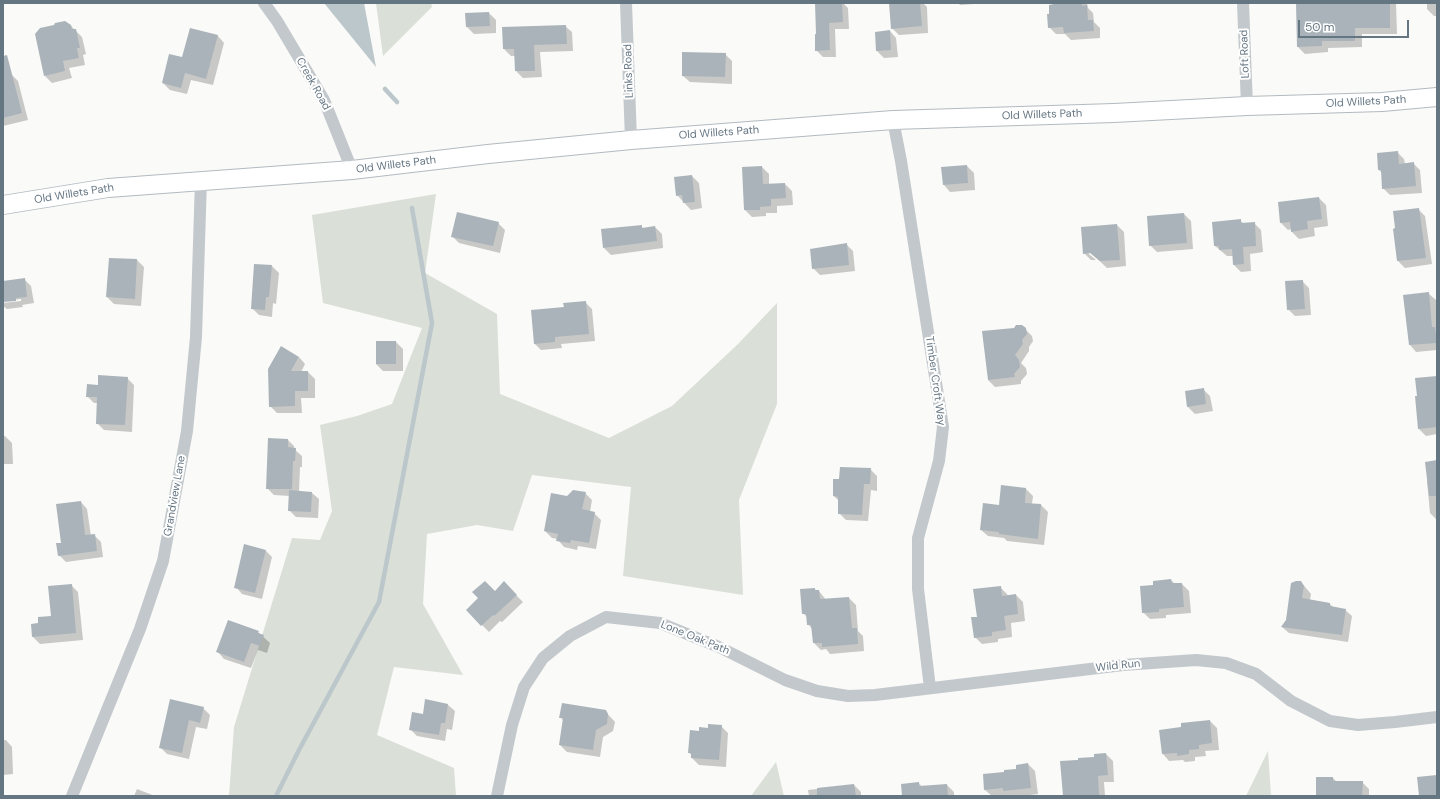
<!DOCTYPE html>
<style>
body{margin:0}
#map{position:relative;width:1440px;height:799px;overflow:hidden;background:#fafaf8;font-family:"DM Sans",sans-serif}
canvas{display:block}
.frame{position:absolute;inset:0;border:4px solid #657683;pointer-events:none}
.scale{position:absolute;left:1298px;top:20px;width:111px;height:18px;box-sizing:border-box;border:2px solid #657683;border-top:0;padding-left:5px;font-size:12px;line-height:14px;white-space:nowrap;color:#657683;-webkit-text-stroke:3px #fff;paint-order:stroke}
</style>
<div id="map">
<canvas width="1440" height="799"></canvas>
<div class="frame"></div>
<div class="scale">50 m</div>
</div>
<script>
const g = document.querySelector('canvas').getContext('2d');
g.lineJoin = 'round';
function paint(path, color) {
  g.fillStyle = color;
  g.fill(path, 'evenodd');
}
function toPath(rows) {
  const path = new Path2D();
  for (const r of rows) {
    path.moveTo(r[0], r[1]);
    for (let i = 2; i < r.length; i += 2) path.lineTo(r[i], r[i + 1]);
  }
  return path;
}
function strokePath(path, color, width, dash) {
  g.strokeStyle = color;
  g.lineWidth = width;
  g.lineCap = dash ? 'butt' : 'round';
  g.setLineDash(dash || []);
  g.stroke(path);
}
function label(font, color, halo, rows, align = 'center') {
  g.font = font + ' "DM Sans",sans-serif';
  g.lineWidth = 4;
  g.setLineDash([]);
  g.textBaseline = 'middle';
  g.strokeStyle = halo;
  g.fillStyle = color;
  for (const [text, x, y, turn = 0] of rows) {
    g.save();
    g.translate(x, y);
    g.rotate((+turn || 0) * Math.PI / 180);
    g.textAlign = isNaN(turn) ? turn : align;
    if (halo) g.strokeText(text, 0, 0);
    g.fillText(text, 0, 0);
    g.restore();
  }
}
paint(toPath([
 [376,3,431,3,432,7,383,56],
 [436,194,425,273,497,314,500,394,609,438,672,406,738,344,777,303,777,404,739,500,743,595,623,576,631,487,532,475,513,531,477,525,427,534,423,604,463,675,394,667,377,735,454,768,456,796,229,796,234,727,292,538,320,540,332,511,320,425,357,416,392,404,422,328,323,303,312,215],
 [1268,751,1271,796,1246,796],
 [776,762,784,796,751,796]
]), '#dadfd7');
paint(toPath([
 [324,3,364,3,376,67]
]), '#bbc7cb');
paint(toPath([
 [816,3,843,3,848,8,849,29,835,29,836,57,823,57,816,50,817,35],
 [890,3,923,3,927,7,928,33,899,35,892,28],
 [958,3,974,3,974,4,960,5],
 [1055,3,1087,3,1088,8,1093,13,1094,22,1100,28,1100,38,1071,40,1065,34,1056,34,1049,27],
 [1297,3,1396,3,1397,34,1362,34,1362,47,1328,48,1328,52,1305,54,1298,47],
 [1427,3,1437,3,1437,16,1434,16,1427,9],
 [489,13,496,20,496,33,474,34,467,27],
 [71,26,82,37,86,54,83,55,85,65,69,68,72,78,52,83,45,76],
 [565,26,572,32,573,51,540,52,542,77,523,78,516,71,515,56,511,56,504,49],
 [890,31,896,38,898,57,884,58,877,51,876,33],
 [218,36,224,43,213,85,191,80,187,94,170,90,163,83,182,59],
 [725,54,732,61,732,84,690,82,683,76],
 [11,74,18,81,28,120,3,126,3,76],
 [1397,152,1404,159,1405,164,1413,163,1420,170,1422,193,1390,195,1383,188,1382,173,1379,170],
 [967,166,974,173,975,190,950,192,944,185],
 [762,167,769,174,769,185,785,184,792,191,793,205,777,206,777,213,766,213,766,216,752,217,745,210,743,168],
 [692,176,699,183,702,208,691,210,677,195],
 [1319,198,1326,205,1328,226,1314,228,1315,236,1299,239,1292,232,1291,229,1288,230,1281,223],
 [1418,209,1425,216,1432,264,1405,268,1398,261],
 [1184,214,1191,221,1193,249,1157,252,1150,245],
 [1240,220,1244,224,1254,223,1261,230,1263,252,1250,254,1251,271,1241,272,1234,265,1233,256,1227,256,1215,246],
 [498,223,505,230,500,253,459,243,452,236],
 [1117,225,1124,232,1126,266,1107,268,1089,251,1089,254,1096,260,1091,260,1084,253],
 [641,226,644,229,655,227,662,234,663,248,611,255,604,248],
 [846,244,853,251,855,271,820,275,813,268],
 [137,260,144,267,141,306,114,304,107,297],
 [272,266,279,273,276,304,273,303,272,317,259,315,252,308],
 [24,279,31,286,34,303,22,305,23,307,7,309,3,306,3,303,21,301,21,299,3,301,3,282],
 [1302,281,1309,288,1311,315,1295,316,1288,309],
 [1429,294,1436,300,1437,350,1416,352,1410,345],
 [585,302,592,309,595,341,561,344,562,348,541,350,534,343,565,308],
 [1025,329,1032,336,1033,341,1029,347,1029,351,1021,363,1026,368,1027,374,1021,381,1021,384,995,387,988,380],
 [377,342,396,342,403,349,403,371,383,371,376,364],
 [299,357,305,364,301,372,308,372,315,379,315,398,301,398,302,413,277,413,270,406],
 [1437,377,1437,434,1426,436,1419,429],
 [127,378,134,385,132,432,104,430,97,423,98,403,94,403,87,396,99,386],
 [1203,389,1210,396,1213,411,1195,414,1188,407],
 [3,436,5,436,12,443,13,464,3,464],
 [288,440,294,446,294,449,302,456,302,467,300,467,299,492,312,493,319,499,318,518,296,517,289,510,290,496,274,495,267,488],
 [1437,461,1437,520,1430,513,1427,481,1428,480],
 [870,469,877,476,877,491,871,490,868,521,846,520,839,513,839,501,834,496,840,480],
 [1002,486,1026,489,1033,496,1032,504,1041,505,1048,512,1044,545,1007,541,1004,538,988,536,981,530,1000,506],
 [585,493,592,500,590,512,594,513,601,520,596,549,578,546,577,550,564,547,558,540,558,539,552,538,545,531,567,497],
 [81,502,87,509,91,536,94,535,101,542,103,557,66,562,59,555,62,544],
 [265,550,272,557,262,599,242,594,236,587],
 [1171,580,1175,584,1182,584,1189,591,1191,613,1166,615,1166,618,1150,619,1143,612,1154,586],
 [1301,582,1311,594,1310,600,1330,604,1334,608,1345,610,1352,616,1348,642,1289,633,1282,627,1287,620],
 [504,583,523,602,502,622,500,621,489,632,467,610,495,592],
 [71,585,78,592,83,640,40,644,33,637,32,625,39,624,52,617],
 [1000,587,1007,594,1008,596,1016,595,1023,602,1025,621,1011,623,1012,637,998,639,998,642,982,644,975,637,978,618],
 [815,589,816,591,819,591,826,600,849,598,856,605,858,631,863,636,864,651,830,654,826,649,821,650,814,643,813,630,808,624,807,617,803,613],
 [258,632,270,643,267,653,258,650,251,668,224,659,218,652],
 [171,700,203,708,210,715,207,729,196,727,189,759,167,754,161,748],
 [426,701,448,705,455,711,452,730,447,729,445,741,417,736,410,729,424,716],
 [605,711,615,722,613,731,603,737,600,757,567,752,560,745,564,721,560,717],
 [1210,721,1217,728,1219,750,1205,751,1206,756,1195,757,1195,761,1185,762,1183,760,1169,761,1163,754,1182,728],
 [721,726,728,733,726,767,699,765,692,758,692,755,689,753,700,732],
 [3,740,6,740,12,747,13,774,3,775],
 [1106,754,1113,761,1114,782,1104,782,1105,796,1064,796,1061,762,1095,758],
 [1028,764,1035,771,1038,794,1022,796,1010,796,1009,795,992,796,985,790,1005,773,1017,769],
 [1333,778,1337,782,1362,782,1369,789,1369,796,1317,796],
 [919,783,922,787,947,785,954,792,954,796,903,796],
 [854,785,861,792,861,796,809,796,808,790],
 [137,789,155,796,134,796]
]), '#0003');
strokePath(toPath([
 [385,89,397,102],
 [276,796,299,750,379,602,432,323,412,208]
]), '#bbc7cb', 4.5);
paint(toPath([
 [815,3,842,3,843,22,829,23,830,50,815,51,815,34,816,34],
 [889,3,920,3,922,26,891,29],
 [1054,3,1082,3,1082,6,1087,5,1088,20,1093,20,1094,31,1064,33,1063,27,1048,28,1047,14,1049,14,1049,5,1054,4],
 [1296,3,1390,3,1390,28,1355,28,1355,41,1322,41,1322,46,1297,47],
 [489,12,490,26,466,27,465,13],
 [65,21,71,25,72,29,76,29,80,48,77,48,79,58,63,61,65,71,44,76,35,34,40,28,54,25,55,23],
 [566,25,567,44,534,45,535,71,515,71,514,49,503,49,502,27],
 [190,28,218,35,206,79,185,73,181,88,162,83,169,54,182,57],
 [890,30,891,50,876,51,875,32],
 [682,52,726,53,725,77,682,76],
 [7,55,22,113,3,118,3,56],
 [1398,151,1399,164,1414,162,1416,186,1382,189,1381,170,1378,170,1377,153],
 [967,165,968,183,943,185,941,167],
 [762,166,763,184,785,183,786,198,771,199,771,206,760,207,760,210,744,210,742,167],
 [692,175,695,202,683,203,682,195,676,196,674,177],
 [1319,197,1322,219,1307,221,1308,229,1291,232,1290,222,1280,223,1278,202],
 [1419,208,1426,258,1397,261,1393,229,1395,228,1393,211],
 [457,212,499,222,493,246,451,237],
 [1184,213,1187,243,1149,246,1147,216],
 [1241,219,1241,223,1255,222,1256,246,1243,247,1244,264,1233,265,1232,249,1219,250,1219,246,1214,246,1212,222],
 [1117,224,1120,260,1100,261,1090,253,1083,254,1081,227],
 [642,225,642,228,655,226,657,241,603,248,601,229],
 [847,243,849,265,812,269,810,249],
 [109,258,137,259,135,299,106,297],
 [254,264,272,265,269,297,266,297,265,310,251,309],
 [25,278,27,297,16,298,16,301,3,302,3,281],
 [1303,280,1305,309,1287,310,1285,281],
 [1429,292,1432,327,1435,327,1437,343,1409,345,1403,295],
 [586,301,589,334,555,337,555,342,534,344,531,310,564,307,563,303],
 [1016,325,1022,325,1026,328,1027,334,1022,340,1023,344,1015,355,1019,360,1020,367,1014,374,1015,377,988,380,982,331,1014,328],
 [376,341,396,341,396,364,376,364],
 [281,346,299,357,291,371,308,371,308,391,295,391,295,406,269,407,268,369],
 [98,375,128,377,125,425,96,424,97,397,86,397,87,384,98,385],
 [1437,376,1437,427,1418,429,1415,396,1417,396,1415,378],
 [1204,388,1206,404,1187,407,1185,391],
 [268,438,288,439,288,447,296,448,295,461,293,461,292,489,266,489],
 [1437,460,1437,496,1429,496,1425,462],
 [840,467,871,468,870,484,864,484,862,515,838,514,838,497,833,496,833,479,839,479],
 [1001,485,1026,488,1025,503,1041,504,1038,539,999,534,999,532,980,530,983,503,999,505],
 [289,490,312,492,311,512,288,511],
 [573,490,586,492,582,509,595,512,589,543,571,540,570,543,556,541,558,534,544,531,551,493,567,496],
 [81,501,85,535,95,534,97,551,58,556,56,543,61,543,56,504],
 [244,544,266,550,255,593,234,588],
 [1171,579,1172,583,1182,583,1184,607,1159,609,1159,612,1142,613,1140,586,1153,585,1153,581],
 [485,581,495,591,504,581,517,595,494,616,493,615,481,626,466,610,478,598,472,592],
 [1296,581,1301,581,1304,586,1302,598,1330,603,1330,606,1346,609,1342,635,1281,627,1286,620,1291,583],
 [72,584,76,633,32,637,31,624,38,623,38,617,51,616,48,586],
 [1001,586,1002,596,1016,594,1018,614,1004,616,1006,630,992,632,992,636,974,638,971,617,977,617,973,589],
 [815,588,815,590,819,590,820,599,849,597,852,628,857,628,858,644,822,647,822,643,813,643,811,625,807,625,806,614,802,614,800,589],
 [228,620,259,631,258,633,264,635,260,646,251,643,244,662,216,652],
 [170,699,204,707,200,723,189,720,182,753,159,748],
 [425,699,448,704,445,723,441,723,439,735,409,730,412,712,423,714],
 [562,703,606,710,608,714,607,724,596,730,593,750,559,745,563,718,559,718],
 [1210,720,1212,743,1199,745,1199,749,1189,750,1189,754,1177,756,1177,753,1162,754,1159,730,1181,727,1181,723],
 [708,724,722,725,719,760,691,758,691,753,688,753,690,730,699,731,699,727,708,728],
 [1106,753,1108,775,1098,776,1099,795,1063,796,1060,761,1078,760,1078,758,1094,757,1094,754],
 [1028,763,1031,788,1003,791,1003,788,984,790,983,774,1004,772,1004,770,1016,769,1016,765],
 [1437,775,1437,796,1419,796,1417,777],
 [1316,777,1333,777,1333,781,1363,781,1362,796,1316,796],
 [919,782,919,786,947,784,948,796,902,796,901,784],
 [854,784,856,796,817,796,817,788]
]), '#aab3b9');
const secondary = toPath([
 [3,205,108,188,352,170,488,154,631,140,893,120,1114,113,1247,106,1382,102,1437,97]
]);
strokePath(secondary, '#b3babf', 20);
strokePath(toPath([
 [264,3,277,21,324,100,352,170],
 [626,3,631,140],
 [1243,3,1247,106],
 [893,120,901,161,943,427,939,461,918,538,918,589,930,688],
 [72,796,140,629,163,561,187,431,196,337,201,180],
 [497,796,512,725,524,687,543,658,570,636,606,617,660,623,719,647,785,680,817,691,848,696,875,695,1123,665,1196,660,1226,663,1256,674,1291,701,1330,721,1358,725,1395,722,1437,717]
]), '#c3c8cc', 12);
strokePath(secondary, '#fff', 18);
label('11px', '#657683', '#fff', [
 ["Loft Road",1245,54,-92],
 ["Links Road",629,71,-92],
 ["Creek Road",313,84,61],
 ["Old Willets Path",1366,102,-3],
 ["Old Willets Path",1042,115,-2],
 ["Old Willets Path",719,133,-4],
 ["Old Willets Path",396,165,-7],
 ["Old Willets Path",74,194,-9],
 ["Timber Croft Way",935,381,82],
 ["Grandview Lane",175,496,-80],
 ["Lone Oak Path",695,638,22],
 ["Wild Run",1118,666,-6]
]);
</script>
